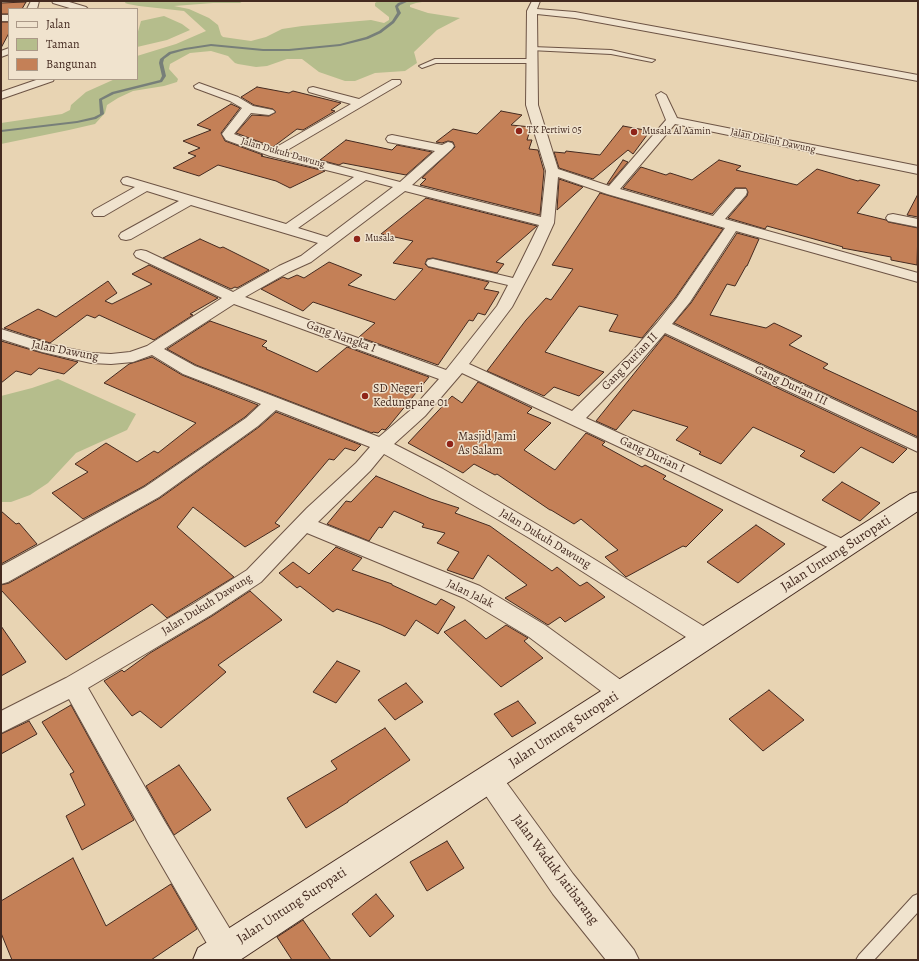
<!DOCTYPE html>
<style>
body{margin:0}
#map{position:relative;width:919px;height:961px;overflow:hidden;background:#e8d4b3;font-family:Alegreya,serif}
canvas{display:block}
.frame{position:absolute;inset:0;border:2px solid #442a20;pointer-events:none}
.legend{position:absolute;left:8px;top:8px;width:130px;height:72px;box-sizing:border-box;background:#f0e3ce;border:1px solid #ab9988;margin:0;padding:5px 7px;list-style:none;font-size:12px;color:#442a20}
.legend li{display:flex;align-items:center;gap:8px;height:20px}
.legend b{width:20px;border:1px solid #ab9988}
</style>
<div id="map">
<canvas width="919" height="961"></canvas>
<div class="frame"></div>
<ul class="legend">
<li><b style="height:5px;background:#f0e3ce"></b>Jalan</li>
<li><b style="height:11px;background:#b5bd8c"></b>Taman</li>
<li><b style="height:11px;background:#c48057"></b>Bangunan</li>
</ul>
</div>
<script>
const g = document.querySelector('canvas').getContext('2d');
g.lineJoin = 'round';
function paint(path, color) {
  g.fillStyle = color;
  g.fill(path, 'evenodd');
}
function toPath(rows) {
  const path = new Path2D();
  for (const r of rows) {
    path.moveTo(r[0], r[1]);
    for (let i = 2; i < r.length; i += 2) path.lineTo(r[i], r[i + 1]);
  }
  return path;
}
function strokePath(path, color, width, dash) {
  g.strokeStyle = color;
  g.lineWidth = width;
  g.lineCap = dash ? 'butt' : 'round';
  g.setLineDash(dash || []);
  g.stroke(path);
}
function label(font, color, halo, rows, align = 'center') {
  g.font = font + ' Alegreya,serif';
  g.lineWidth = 3;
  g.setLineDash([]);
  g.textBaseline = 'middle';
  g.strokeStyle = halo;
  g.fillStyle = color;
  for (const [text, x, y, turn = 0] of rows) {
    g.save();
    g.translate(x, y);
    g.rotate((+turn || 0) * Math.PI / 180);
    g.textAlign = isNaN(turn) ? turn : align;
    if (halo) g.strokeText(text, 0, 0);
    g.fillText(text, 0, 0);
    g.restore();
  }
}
paint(toPath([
 [126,1,243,1,240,3,213,3,174,6,189,9,209,18,218,25,221,35,223,37,251,41,266,37,282,29,302,26,371,20,384,23,389,20,389,17,375,6,375,3,378,1,428,1,416,3,410,5,410,7,428,13,460,18,437,30,414,52,417,63,405,71,375,73,355,81,345,81,319,72,302,59,287,59,267,66,256,67,238,64,235,63,228,56,211,51,190,53,170,64,169,69,178,79,177,82,164,86,133,91,118,98,107,105,105,113,95,124,69,130,1,144,1,123,62,114,70,110,71,105,86,92,115,79,137,79,137,56,176,44,206,31,184,11,139,6,128,4,125,3],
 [164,16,182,24,190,30,167,40,137,47,137,35,141,21],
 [58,379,136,414,127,430,76,453,48,483,30,495,11,502,1,502,1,396,32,388]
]), '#b5bd8c');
paint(toPath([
 [404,1,409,1,400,5,398,7,401,13,394,23,381,33,368,39,340,46,289,51,263,51,211,46,185,50,171,54,164,59,163,63,166,76,162,82,114,94,102,100,104,114,96,119,77,123,1,132,1,130,77,121,94,117,100,114,99,99,112,92,160,80,162,76,159,63,160,59,169,52,185,48,211,44,263,49,289,49,340,44,366,37,379,31,392,21,397,13,395,6,398,3,404,1]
]), '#777f79');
const building = toPath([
 [26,2,22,9,9,9,9,14,1,14,1,3,26,2],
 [1,22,9,22,9,33,1,48,1,22],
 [257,87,289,93,293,91,341,103,331,110,335,111,303,130,297,129,273,147,236,133,252,115,269,116,276,112,273,109,254,105,241,97,257,87],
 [231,104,240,108,221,133,225,141,263,155,261,156,325,171,290,188,276,181,218,165,199,176,173,168,196,156,188,153,200,148,183,141,211,130,197,125,231,104],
 [501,111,522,115,511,125,531,127,527,140,532,140,529,149,538,150,544,171,540,215,420,185,426,179,422,178,455,147,453,142,448,141,442,143,436,142,453,129,477,134,501,111],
 [623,126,650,131,633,154,628,150,593,179,559,168,554,152,565,153,566,151,600,155,623,126],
 [346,140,392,150,397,145,432,152,406,175,343,163,339,165,320,160,346,140],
 [623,160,628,162,609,184,607,184,623,160],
 [719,160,741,166,736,170,797,185,817,169,858,181,860,180,880,185,857,213,886,220,888,222,918,228,917,265,891,260,891,257,842,248,843,247,767,226,765,229,728,218,747,196,748,192,746,188,735,188,712,214,623,188,641,167,666,175,670,173,692,180,719,160],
 [559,179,583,187,557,210,559,179],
 [600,193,723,229,675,298,642,338,609,331,618,315,579,306,545,352,604,372,579,396,554,387,544,396,487,371,526,320,546,298,551,300,573,269,552,265,600,193],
 [918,194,918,217,907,215,918,194],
 [426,198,537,226,496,262,504,264,497,273,433,258,427,259,425,264,428,267,489,282,484,289,499,292,485,315,478,313,473,321,469,320,438,365,359,337,375,323,313,302,303,311,261,289,283,277,288,279,297,275,304,278,329,262,362,275,348,285,395,300,423,269,393,263,413,241,381,234,426,198],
 [737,233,759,239,747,266,746,266,735,286,727,284,710,315,766,328,774,323,802,336,789,345,828,364,823,368,918,412,918,437,674,323,691,303,737,233],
 [200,239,220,248,223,247,269,270,237,288,235,287,231,289,163,258,200,239],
 [149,265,218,298,190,314,193,315,154,340,99,315,95,318,87,315,50,343,4,328,38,309,56,317,108,281,117,293,105,301,112,304,152,284,132,274,149,265],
 [210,321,267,341,262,346,267,348,266,349,317,372,347,347,429,377,389,426,385,430,382,429,378,433,373,432,372,433,196,365,167,349,210,321],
 [665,335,907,449,893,463,861,447,834,473,800,456,805,451,753,427,721,464,699,454,701,452,676,440,688,427,633,410,616,430,596,421,665,335],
 [1,341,42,353,78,362,64,374,39,368,31,375,16,371,1,383,1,341],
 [152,357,182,375,258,405,245,417,144,486,83,519,52,493,88,472,75,464,106,443,137,462,154,451,158,453,196,423,104,383,129,364,152,357],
 [478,382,532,408,527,413,551,423,524,450,555,470,586,433,605,442,602,445,642,467,645,465,666,476,663,479,723,510,686,547,683,546,626,577,605,557,618,550,581,519,574,524,551,510,550,510,497,474,495,475,474,464,463,473,408,443,452,396,462,403,478,382],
 [276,412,361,445,355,451,345,448,334,460,329,459,275,523,280,526,245,547,193,507,177,527,234,577,167,618,152,604,66,660,1,590,1,585,9,583,160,498,259,427,276,412],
 [376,476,431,499,459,508,455,513,490,526,552,571,557,567,580,586,587,582,605,597,565,622,560,617,548,625,505,598,527,585,488,555,473,579,447,570,459,552,437,543,445,533,422,527,424,524,394,511,382,528,379,527,369,541,327,524,346,501,351,502,376,476],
 [842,482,880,503,860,521,822,500,842,482],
 [1,511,16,524,19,523,37,544,1,564,1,511],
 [756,525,785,544,738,583,707,562,756,525],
 [336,547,362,558,352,570,392,584,392,585,436,605,441,599,455,607,438,634,416,620,405,636,381,625,337,609,333,612,300,586,297,588,279,573,293,562,309,574,336,547],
 [250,591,282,620,218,665,226,672,161,728,140,711,132,716,104,681,122,670,124,672,150,653,212,616,250,591],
 [465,620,486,639,506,625,528,638,524,641,543,658,501,687,444,632,465,620],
 [1,626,26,662,1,676,1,626],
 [337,661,360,671,336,703,313,692,337,661],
 [406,683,423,702,395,720,378,700,406,683],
 [769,690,804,720,763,751,729,719,769,690],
 [518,701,536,723,512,737,494,714,518,701],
 [71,705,134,820,82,850,66,816,85,805,70,774,74,772,42,722,71,705],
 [29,721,37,734,1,754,1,734,29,721],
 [385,728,410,760,348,801,348,802,306,828,287,798,337,769,331,761,385,728],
 [179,765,211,810,174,835,146,786,179,765],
 [447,841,464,868,427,891,410,862,447,841],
 [73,858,106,926,171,884,197,929,151,960,12,960,1,933,1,901,73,858],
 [376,894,394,916,370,937,352,914,376,894],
 [303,920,331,960,292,960,277,937,303,920]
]);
paint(building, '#c48057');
strokePath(building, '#442a20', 1);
const lane = toPath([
 [532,47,611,50,655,60,652,62,611,54,530,50,530,48,532,47],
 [435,59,532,59,535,61,532,63,436,63,422,68,419,66,435,59],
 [918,894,918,912,874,960,856,960,859,955,913,896,918,894]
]);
const street = toPath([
 [31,1,39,1,37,9,27,9,31,1],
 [52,1,66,1,86,7,88,9,73,9,53,3,52,1],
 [532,1,540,1,537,9,575,12,918,75,918,81,575,18,537,14,538,105,558,169,609,186,666,120,656,95,661,92,666,95,677,118,918,166,918,174,675,124,620,189,713,216,736,189,746,189,747,192,746,195,725,219,918,273,918,282,736,231,690,302,672,324,918,439,918,452,665,333,641,361,586,418,693,467,851,543,854,548,851,553,844,555,679,475,462,373,425,416,394,444,443,469,545,529,713,632,716,638,713,644,705,647,697,644,531,539,429,479,384,454,370,471,318,522,480,586,545,625,629,686,633,693,629,700,621,703,613,700,529,637,464,598,307,533,261,582,211,615,88,688,165,822,236,939,240,949,236,959,218,960,216,959,147,840,69,699,1,733,1,711,66,678,195,603,247,570,307,508,356,463,370,447,276,410,258,426,159,497,8,582,1,584,1,566,145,487,246,418,261,404,183,374,152,355,133,362,111,364,91,363,42,352,1,339,1,329,52,345,91,353,111,354,130,352,147,346,222,298,136,257,134,254,136,251,141,250,146,251,233,292,279,266,301,256,318,243,191,205,131,239,126,240,121,239,119,236,121,233,179,201,147,191,104,216,94,216,92,213,94,210,135,187,123,184,121,181,123,178,127,177,286,224,354,177,270,156,226,140,222,134,242,108,230,101,195,88,194,86,199,83,238,97,253,106,273,110,275,112,269,115,251,113,234,134,273,149,351,104,309,92,308,90,309,88,313,87,359,99,392,80,400,80,401,82,400,84,284,152,400,182,435,151,388,142,386,139,388,136,392,135,442,145,448,142,452,143,454,146,452,149,412,185,541,217,546,171,526,105,527,11,532,1],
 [558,177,607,194,725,228,676,299,657,323,629,355,572,411,469,364,512,307,539,256,554,223,558,177],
 [366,180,393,187,327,237,298,228,366,180],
 [405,191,539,225,513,278,433,259,428,260,426,263,428,266,508,285,497,306,446,370,245,297,289,272,311,262,405,191],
 [234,304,439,379,413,408,379,437,195,366,164,349,234,304],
 [1,15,9,15,9,21,1,21,1,15],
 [9,48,9,54,1,57,1,51,9,48],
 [39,79,54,79,53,81,1,99,1,92,39,79],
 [893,214,918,219,918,227,888,221,886,218,888,215,893,214],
 [489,768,498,771,573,874,634,950,639,960,606,960,553,894,480,787,476,779,480,771,489,768]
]);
const secondary = toPath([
 [918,492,918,511,240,960,193,960,198,948,910,494,918,492]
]);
strokePath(lane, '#6d5445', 2);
strokePath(street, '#6d5445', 2);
strokePath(secondary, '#442a20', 2);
paint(lane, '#f0e3ce');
paint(street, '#f0e3ce');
paint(secondary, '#f0e3ce');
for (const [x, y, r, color] of [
 [519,131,4,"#8f2418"],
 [634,132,4,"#8f2418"],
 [357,239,4,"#8f2418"],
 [365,396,4,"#8f2418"],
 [450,444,4,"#8f2418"]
]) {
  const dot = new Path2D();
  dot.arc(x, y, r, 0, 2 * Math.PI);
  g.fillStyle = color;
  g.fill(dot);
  strokePath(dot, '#f0e3ce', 1.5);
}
label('10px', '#442a20', '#f0e3ce', [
 ["TK Pertiwi 05",527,131],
 ["Musala Al Aamin",642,132],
 ["Musala",365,239]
], 'left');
label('10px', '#442a20', '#f0e3ce', [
 ["Jalan Dukuh Dawung",773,141,12],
 ["Jalan Dukuh Dawung",283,153,16]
]);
label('12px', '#442a20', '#f0e3ce', [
 ["Gang Nangka I",341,337,20],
 ["Jalan Dawung",65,351,11],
 ["Gang Durian II",630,362,-46],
 ["Gang Durian III",791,386,25],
 ["Gang Durian I",652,455,25],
 ["Jalan Dukuh Dawung",545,539,31],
 ["Jalan Jalak",470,594,26],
 ["Jalan Dukuh Dawung",207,605,-32]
]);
label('12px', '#442a20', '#f0e3ce', [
 ["SD Negeri",373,389],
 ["Kedungpane 01",373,403],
 ["Masjid Jami",458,437],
 ["As Salam",458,451]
], 'left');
label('14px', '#442a20', '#f0e3ce', [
 ["Jalan Untung Suropati",836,554,-33],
 ["Jalan Untung Suropati",564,730,-33],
 ["Jalan Waduk Jatibarang",555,870,53],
 ["Jalan Untung Suropati",292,906,-33]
]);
</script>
